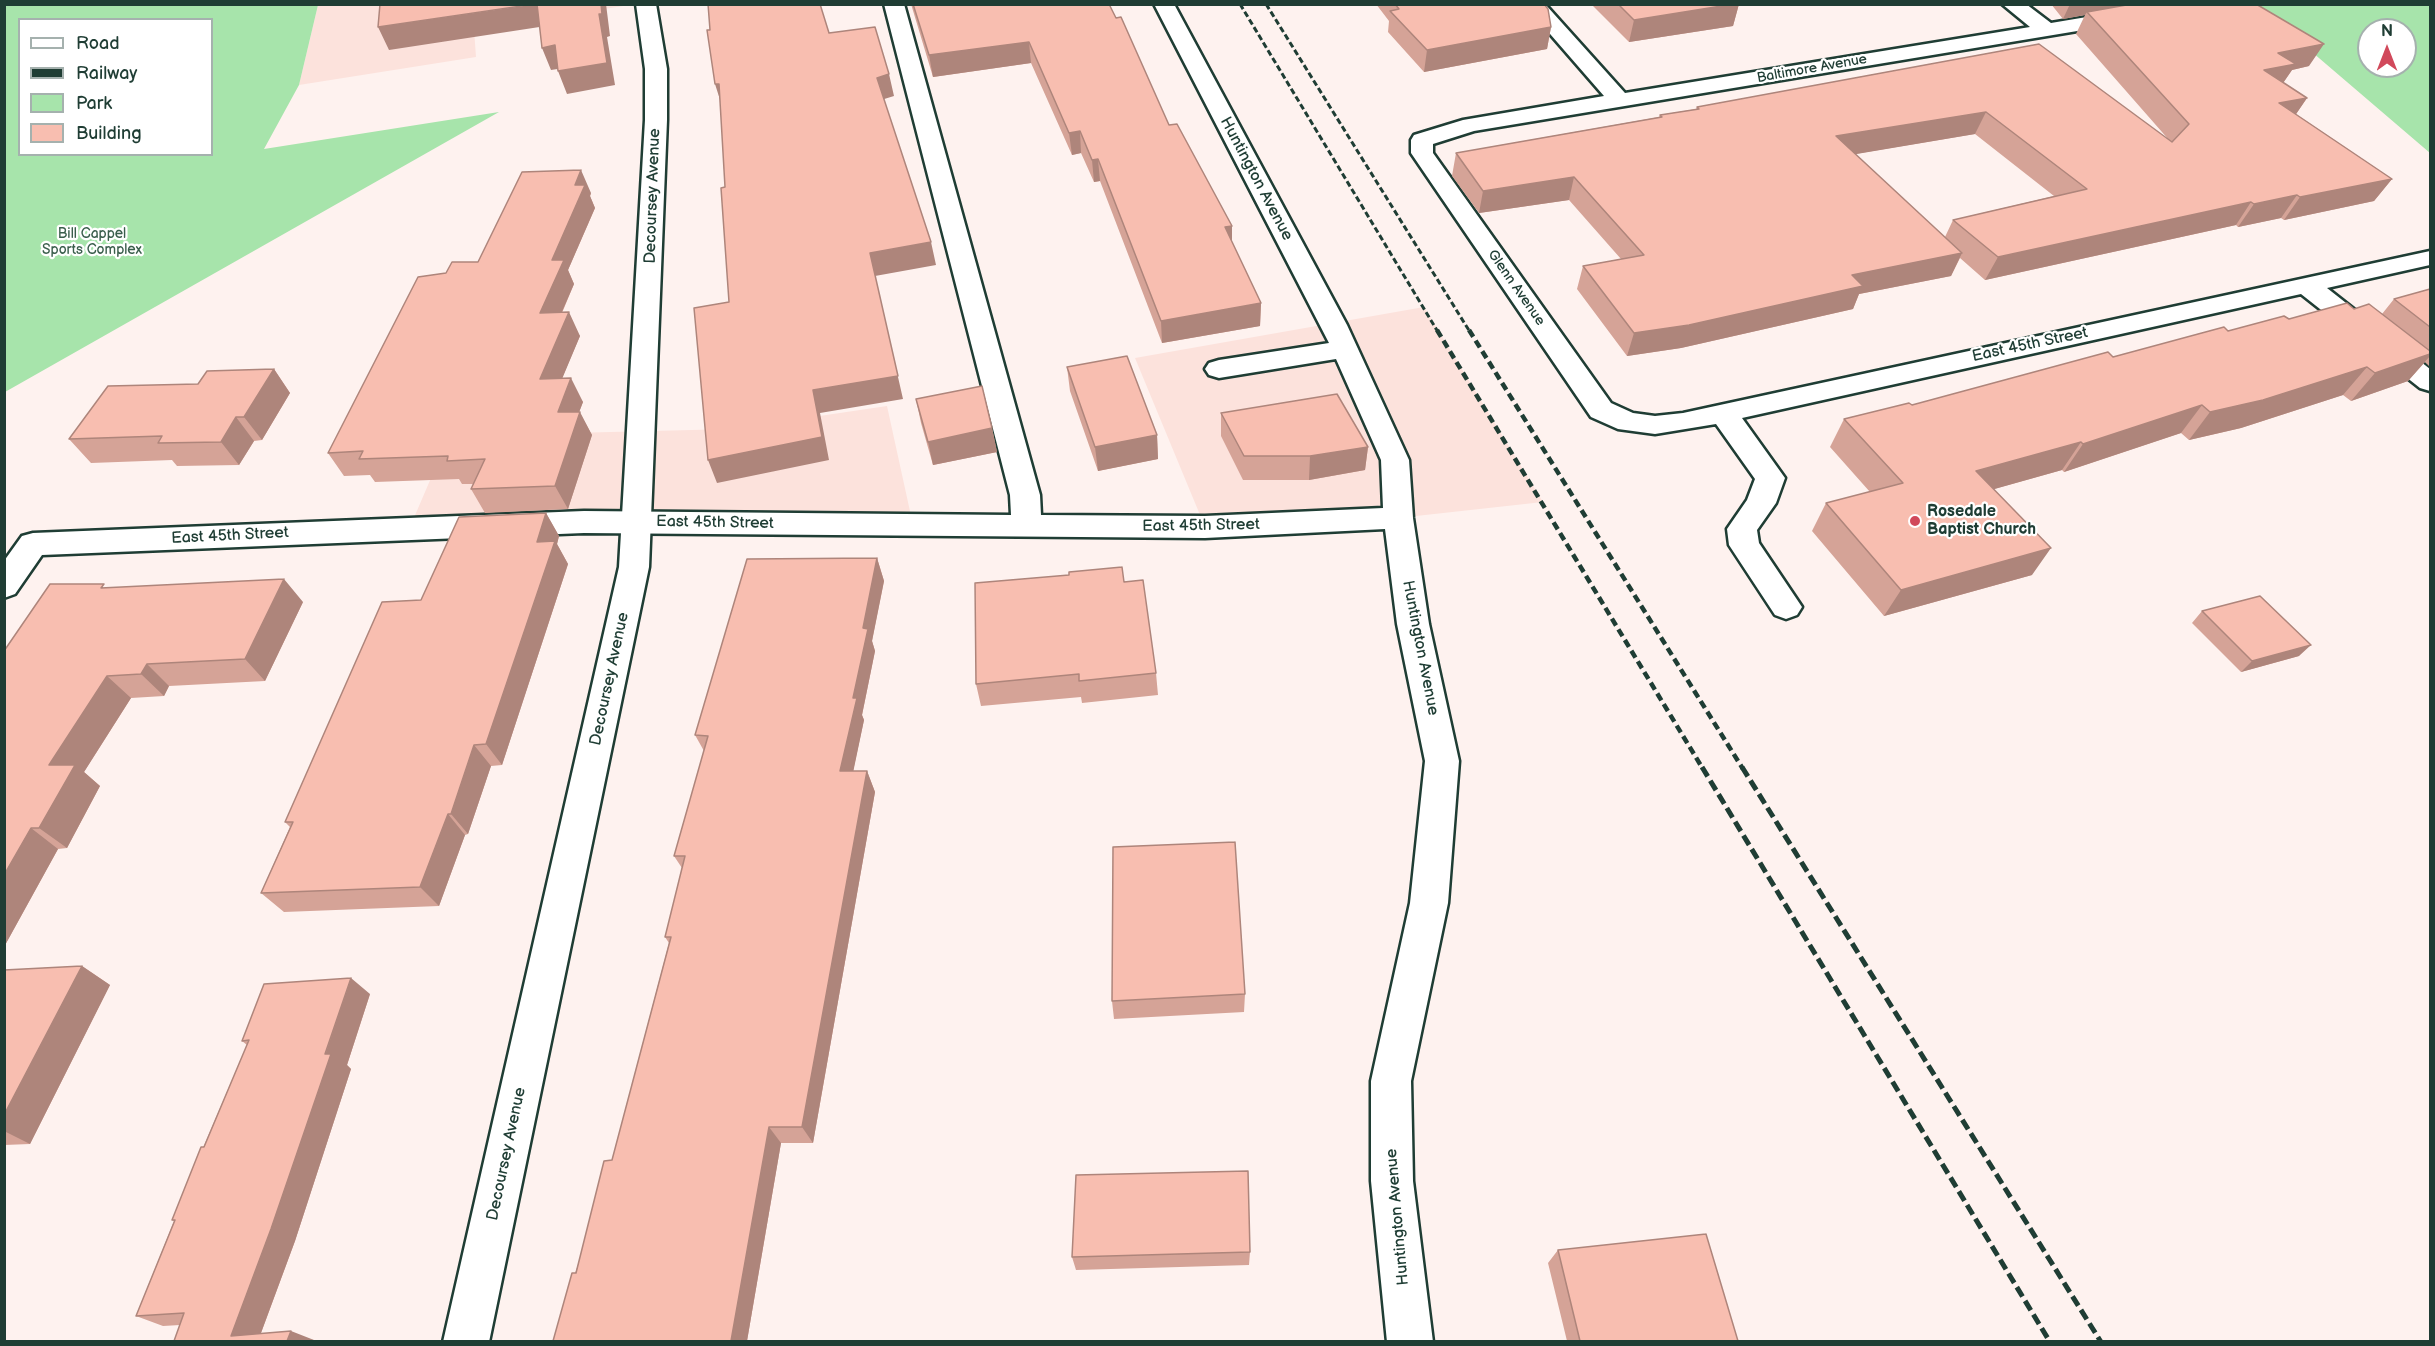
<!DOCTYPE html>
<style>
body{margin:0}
#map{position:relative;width:2435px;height:1346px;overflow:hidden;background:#fef2ef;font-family:"Balsamiq Sans",sans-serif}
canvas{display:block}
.frame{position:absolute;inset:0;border:6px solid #1f3d34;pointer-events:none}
.legend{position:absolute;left:18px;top:18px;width:195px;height:138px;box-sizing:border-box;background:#fff;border:2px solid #a5b1ae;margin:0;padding:8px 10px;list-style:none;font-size:18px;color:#1f3d34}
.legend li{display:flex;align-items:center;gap:12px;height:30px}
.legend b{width:30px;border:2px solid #a5b1ae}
.north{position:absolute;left:2357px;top:18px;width:60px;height:60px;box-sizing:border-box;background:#fff;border:2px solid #a5b1ae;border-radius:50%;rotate:0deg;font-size:16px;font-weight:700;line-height:24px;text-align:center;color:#1f3d34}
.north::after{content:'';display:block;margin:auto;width:21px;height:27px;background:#d1495b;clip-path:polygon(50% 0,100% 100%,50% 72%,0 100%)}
</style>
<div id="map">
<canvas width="2435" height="1346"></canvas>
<div class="frame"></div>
<ul class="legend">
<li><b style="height:8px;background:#fff"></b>Road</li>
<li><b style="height:8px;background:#1f3d34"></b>Railway</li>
<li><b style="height:16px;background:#a7e4ab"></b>Park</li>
<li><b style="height:16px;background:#f8beb0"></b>Building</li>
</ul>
<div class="north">N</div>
</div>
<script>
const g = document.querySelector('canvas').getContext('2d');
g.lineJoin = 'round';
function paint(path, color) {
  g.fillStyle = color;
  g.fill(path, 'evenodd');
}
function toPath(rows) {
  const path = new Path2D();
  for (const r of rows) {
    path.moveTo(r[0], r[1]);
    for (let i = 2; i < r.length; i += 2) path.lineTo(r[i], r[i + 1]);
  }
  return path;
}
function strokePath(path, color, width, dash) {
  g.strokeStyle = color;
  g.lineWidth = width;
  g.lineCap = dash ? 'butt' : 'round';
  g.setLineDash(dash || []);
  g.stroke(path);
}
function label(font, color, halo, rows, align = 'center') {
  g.font = font + ' "Balsamiq Sans",sans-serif';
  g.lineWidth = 4.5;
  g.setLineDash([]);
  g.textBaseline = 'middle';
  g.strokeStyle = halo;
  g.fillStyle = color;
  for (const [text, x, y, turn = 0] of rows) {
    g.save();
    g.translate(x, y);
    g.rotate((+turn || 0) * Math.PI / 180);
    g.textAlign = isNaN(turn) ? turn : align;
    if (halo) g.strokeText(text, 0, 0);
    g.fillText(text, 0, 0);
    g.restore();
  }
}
paint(toPath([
 [318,5,630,5,474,29,476,57,299,85],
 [1424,307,1543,502,1398,518,1205,527,1135,358],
 [887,406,913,525,410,527,449,436,732,429]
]), '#fce2dc');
paint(toPath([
 [5,4,318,5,299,85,264,149,499,112,5,392],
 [20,20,212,20,212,154,20,154],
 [2257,5,2430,5,2430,153],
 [2369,30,2405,30,2405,66,2369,66]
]), '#a7e4ab');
const minor = toPath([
 [884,4,904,4,1040,495,1041,515,1205,516,1383,508,1381,460,1336,359,1219,378,1209,375,1205,369,1209,363,1219,360,1329,343,1154,4,1174,4,1347,325,1409,460,1413,518,1429,624,1459,761,1448,903,1411,1081,1413,1181,1433,1342,1387,1342,1371,1181,1371,1081,1410,903,1425,761,1397,624,1385,529,1205,538,584,533,42,555,15,594,4,598,4,561,22,536,33,533,584,511,1011,515,1010,495,884,4],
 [1524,4,1545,4,1625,93,2030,27,2002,4,2026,4,2051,23,2164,4,2214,4,2204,10,1474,131,1433,144,1433,153,1611,403,1633,413,1655,416,1683,413,2430,251,2430,265,2327,288,2430,369,2430,391,2420,388,2301,294,1742,418,1785,478,1776,503,1757,530,1759,543,1802,607,1797,615,1786,619,1775,615,1729,545,1727,529,1747,500,1755,479,1716,424,1655,434,1618,429,1591,417,1411,153,1411,140,1414,135,1463,120,1604,96,1524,4]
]);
const major = toPath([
 [636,4,656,4,667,69,667,120,649,567,489,1342,443,1342,619,567,645,120,645,69,636,4]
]);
strokePath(minor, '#1f3d34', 5);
strokePath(major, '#1f3d34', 5);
paint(minor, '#fff');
paint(major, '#fff');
strokePath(toPath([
 [1240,4,1438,332],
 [1266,4,1470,332]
]), '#1f3d34', 3, [6, 3]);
strokePath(toPath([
 [1437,330,1703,769],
 [1469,330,1743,769]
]), '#1f3d34', 4.5, [8, 4.5]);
strokePath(toPath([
 [1702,767,2050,1342],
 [1742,767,2101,1342]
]), '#1f3d34', 5, [11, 5]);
paint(toPath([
 [911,4,1109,4,1169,125,1232,242,1261,303,1260,326,1162,343,1100,181,1094,182,1081,153,1072,155,1031,63,933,77],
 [1376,4,1544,4,1551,27,1547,49,1424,72,1388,32,1389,21],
 [1591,4,1739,4,1733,26,1629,42],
 [2051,4,2256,4,2309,66,2292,70,2283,83,2307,98,2296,114,2392,179,2374,201,2284,220,2281,218,2238,227,2236,225,1985,280,1960,258,1951,276,1859,294,1853,309,1681,348,1627,356,1577,289,1583,266,1621,259,1569,200,1479,213,1452,176,1456,153,1659,117,1660,115,1696,109,1697,107,2039,44,2169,140,2076,34,2085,15,2063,19],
 [1975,134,2054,196,1953,220,1945,237,1855,154],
 [591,193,590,196,595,208,568,270,574,284,562,313,580,336,562,378,583,402,579,412,592,435,568,509,485,513,471,489,474,484,462,484,459,479,375,482,370,475,344,476,328,453,446,273,478,262],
 [2430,289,2430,367,2425,362,2408,381,2351,401,2343,395,2241,428,2189,440,2181,433,2064,472,2062,470,1994,489,2032,575,1884,616,1812,531,1826,503,1870,492,1830,447,1844,419,1912,405,2113,357,2228,331,2289,319,2354,309,2382,314,2394,299],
 [1067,367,1157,435,1158,459,1098,471,1070,391],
 [274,369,290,393,262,440,254,441,239,465,177,466,172,460,91,463,69,439,198,384],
 [916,399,992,428,997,452,933,465,921,423],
 [1221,413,1368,447,1365,470,1309,480,1243,480,1221,436],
 [546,513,559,536,557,544,568,564,502,765,491,766,468,834,465,835,439,906,284,912,261,893,290,827,285,822,421,600],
 [877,558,884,581,872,641,875,651,862,715,864,720,853,771,867,771,875,792,813,1143,781,1143,747,1341,553,1341,612,1160,669,943,665,937,682,868,674,856,704,751,695,735],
 [1124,582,1156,673,1158,695,1082,703,1081,697,981,706,976,684],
 [108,588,303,602,265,681,169,686,164,696,131,698,84,772,100,786,67,848,58,849,4,947,4,651],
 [2202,611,2299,656,2241,672,2192,623],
 [82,966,110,985,30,1144,4,1145,4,970],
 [370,994,347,1065,351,1069,295,1241,261,1333,314,1340,180,1325,163,1326,136,1316,174,1221,172,1220,247,1045,242,1041],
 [1245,994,1244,1012,1114,1019,1112,1001],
 [1558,1250,1738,1341,1567,1341,1548,1263],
 [1250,1252,1249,1265,1076,1270,1072,1257]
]), '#d5a397');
paint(toPath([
 [537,4,546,26,389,50,378,27],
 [601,4,606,4,610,36,607,37,615,85,567,94,558,71,599,14],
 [1734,4,1739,4,1733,26,1629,42,1634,20],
 [2070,4,2147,4,2087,12,2085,15,2063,19],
 [1551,27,1547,49,1424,72,1427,50],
 [1029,42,1031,63,933,77,929,55],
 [2324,44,2309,66,2292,70,2281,86,2264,70,2278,53],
 [555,45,564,68,551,70,542,48],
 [889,74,894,96,881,100,877,78],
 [715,84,719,84,722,106],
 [2307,98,2292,120,2279,103],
 [1986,112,1975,134,1827,159,1836,136],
 [1080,131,1081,153,1072,155,1069,133],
 [1098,159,1100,181,1094,182,1092,160],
 [581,170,591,193,590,196,595,208,568,270,574,284,551,337,540,313,552,260,575,185],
 [1574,177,1569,200,1479,213,1483,191],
 [2392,179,2374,201,2284,220,2300,197],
 [2297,195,2281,218,2238,227,2254,204],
 [2251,202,2236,225,1985,280,1998,257],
 [1232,226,1232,249,1225,227],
 [931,242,936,265,875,276,903,399,820,413,829,460,717,483,708,460,870,253],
 [1962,253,1951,276,1859,294,1853,309,1681,348,1627,356,1634,333,1852,275],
 [1261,303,1260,326,1162,343,1161,321],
 [569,312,580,336,552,403,540,379],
 [2430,354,2430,356,2408,381,2351,401,2375,373],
 [2367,367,2343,395,2241,428,2189,440,2210,412],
 [274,369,290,393,262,440,244,417],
 [571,378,583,402,570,436,558,412],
 [2202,405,2181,433,2064,472,2083,444],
 [580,412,592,435,568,509,555,486],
 [236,417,254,441,239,465,221,442],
 [992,428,997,452,933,465,928,442],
 [1157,435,1158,459,1098,471,1095,447],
 [2081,442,2062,470,1959,499,1976,471],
 [1368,447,1365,470,1309,480,1310,456],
 [546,513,559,536,557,544,568,564,502,765,486,744,537,542],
 [2051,548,2032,575,1884,616,1901,590],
 [877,558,884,581,872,641,875,651,862,715,864,720,849,792,840,771,863,628],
 [284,579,303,602,265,681,245,659],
 [2311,645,2299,656,2241,672,2252,661],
 [147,664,169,686,164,696,141,674],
 [107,676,131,698,84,772,100,786,67,848,39,828,49,765],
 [474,745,491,766,468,834,451,814],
 [867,771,875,792,813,1143,802,1127],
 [448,814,465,835,439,906,420,887],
 [31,828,58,849,4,947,4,875],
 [82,966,110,985,30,1144,4,1131,4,1115],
 [351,978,370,994,347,1065,351,1069,295,1241,258,1341,231,1336],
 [769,1127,781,1143,747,1341,731,1341],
 [291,1331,314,1340,314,1341,287,1341]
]), '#ae857b');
const building = toPath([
 [380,4,535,4,378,27,380,4],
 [537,4,601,4,602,14,599,14,607,63,558,71,555,45,542,48,537,4],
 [708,4,820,4,829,33,875,27,889,74,877,78,931,242,870,253,898,376,813,390,822,437,708,460,694,308,729,302,721,188,725,187,719,84,715,84,707,30,710,30,708,4],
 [913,4,1109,4,1116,18,1121,17,1169,125,1177,124,1232,226,1225,227,1261,303,1161,321,1098,159,1092,160,1080,131,1069,133,1029,42,929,55,913,4],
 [1395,4,1544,4,1548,9,1551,27,1427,50,1390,11,1399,9,1395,4],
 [1618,4,1734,4,1634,20,1618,4],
 [2132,4,2256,4,2324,44,2278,53,2296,64,2264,70,2307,98,2279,103,2392,179,2300,197,2297,195,2254,204,2251,202,1998,257,1953,220,2087,189,1986,112,1836,136,1962,253,1852,275,1863,286,1689,325,1634,333,1583,266,1644,255,1574,177,1483,191,1456,153,1662,117,1660,115,1699,109,1697,107,2039,44,2172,142,2189,124,2087,12,2132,4],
 [581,170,575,185,585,185,552,260,564,260,540,313,569,312,540,379,571,378,558,412,580,412,555,486,471,489,485,459,447,461,448,456,359,459,363,451,328,453,418,277,446,273,452,262,478,262,522,172,581,170],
 [2430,289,2430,327,2394,299,2430,289],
 [2347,303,2354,309,2369,304,2430,351,2430,354,2375,373,2367,367,2263,400,2210,412,2202,405,2083,444,2081,442,1976,471,2051,548,1901,590,1826,503,1903,483,1844,419,1909,403,1912,405,2108,352,2113,357,2224,327,2228,331,2284,316,2289,319,2347,303],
 [1127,356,1157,435,1095,447,1067,367,1127,356],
 [274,369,244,417,236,417,221,442,158,443,162,436,69,439,108,386,198,384,207,371,274,369],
 [982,386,992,428,928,442,916,399,982,386],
 [1337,394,1368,447,1310,456,1244,456,1221,413,1337,394],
 [546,513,537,542,555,541,486,744,474,745,451,814,448,814,420,887,261,893,293,822,285,822,382,602,421,600,459,517,546,513],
 [877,558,863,628,868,629,853,698,857,698,840,771,867,771,802,1127,769,1127,731,1341,553,1341,572,1273,576,1273,604,1161,612,1160,671,937,665,937,685,856,674,856,708,736,695,735,747,559,877,558],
 [1122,567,1124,582,1143,580,1156,673,1079,681,1079,674,976,684,975,583,1069,575,1069,572,1122,567],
 [284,579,245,659,147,664,141,674,107,676,49,765,75,765,39,828,31,828,4,875,4,651,50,584,104,584,101,588,284,579],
 [2260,596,2311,645,2252,661,2202,611,2260,596],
 [1235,842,1245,994,1112,1001,1113,847,1235,842],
 [82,966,4,1115,4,970,82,966],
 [351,978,325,1054,331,1054,271,1229,231,1336,291,1331,287,1341,174,1341,184,1313,136,1316,175,1220,172,1220,201,1147,204,1147,249,1040,242,1041,264,984,351,978],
 [1248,1171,1250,1252,1072,1257,1076,1175,1248,1171],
 [1706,1234,1738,1341,1580,1341,1558,1250,1706,1234]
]);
paint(building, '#f8beb0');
strokePath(building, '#ae857b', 1.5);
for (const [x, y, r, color] of [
 [1915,521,6,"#d1495b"]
]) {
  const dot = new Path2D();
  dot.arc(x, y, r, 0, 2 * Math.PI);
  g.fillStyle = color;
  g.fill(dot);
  strokePath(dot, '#fff', 2);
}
label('14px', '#1f3d34', '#fff', [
 ["Baltimore Avenue",1812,69,-10],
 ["Glenn Avenue",1516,288,55]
]);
label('14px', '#3a5e4c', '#fff', [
 ["Bill Cappel",92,234],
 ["Sports Complex",92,250]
]);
label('16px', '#1f3d34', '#fff', [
 ["Huntington Avenue",1256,179,62],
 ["Decoursey Avenue",653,196,-88],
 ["East 45th Street",2030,345,-12],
 ["East 45th Street",715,523,1],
 ["East 45th Street",1201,526,-1],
 ["East 45th Street",230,536,-3],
 ["Huntington Avenue",1420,648,79],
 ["Decoursey Avenue",610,679,-78],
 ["Decoursey Avenue",507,1154,-78],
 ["Huntington Avenue",1398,1217,-95]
]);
label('bold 16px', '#1f3d34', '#fff', [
 ["Rosedale",1927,512],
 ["Baptist Church",1927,530]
], 'left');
</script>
